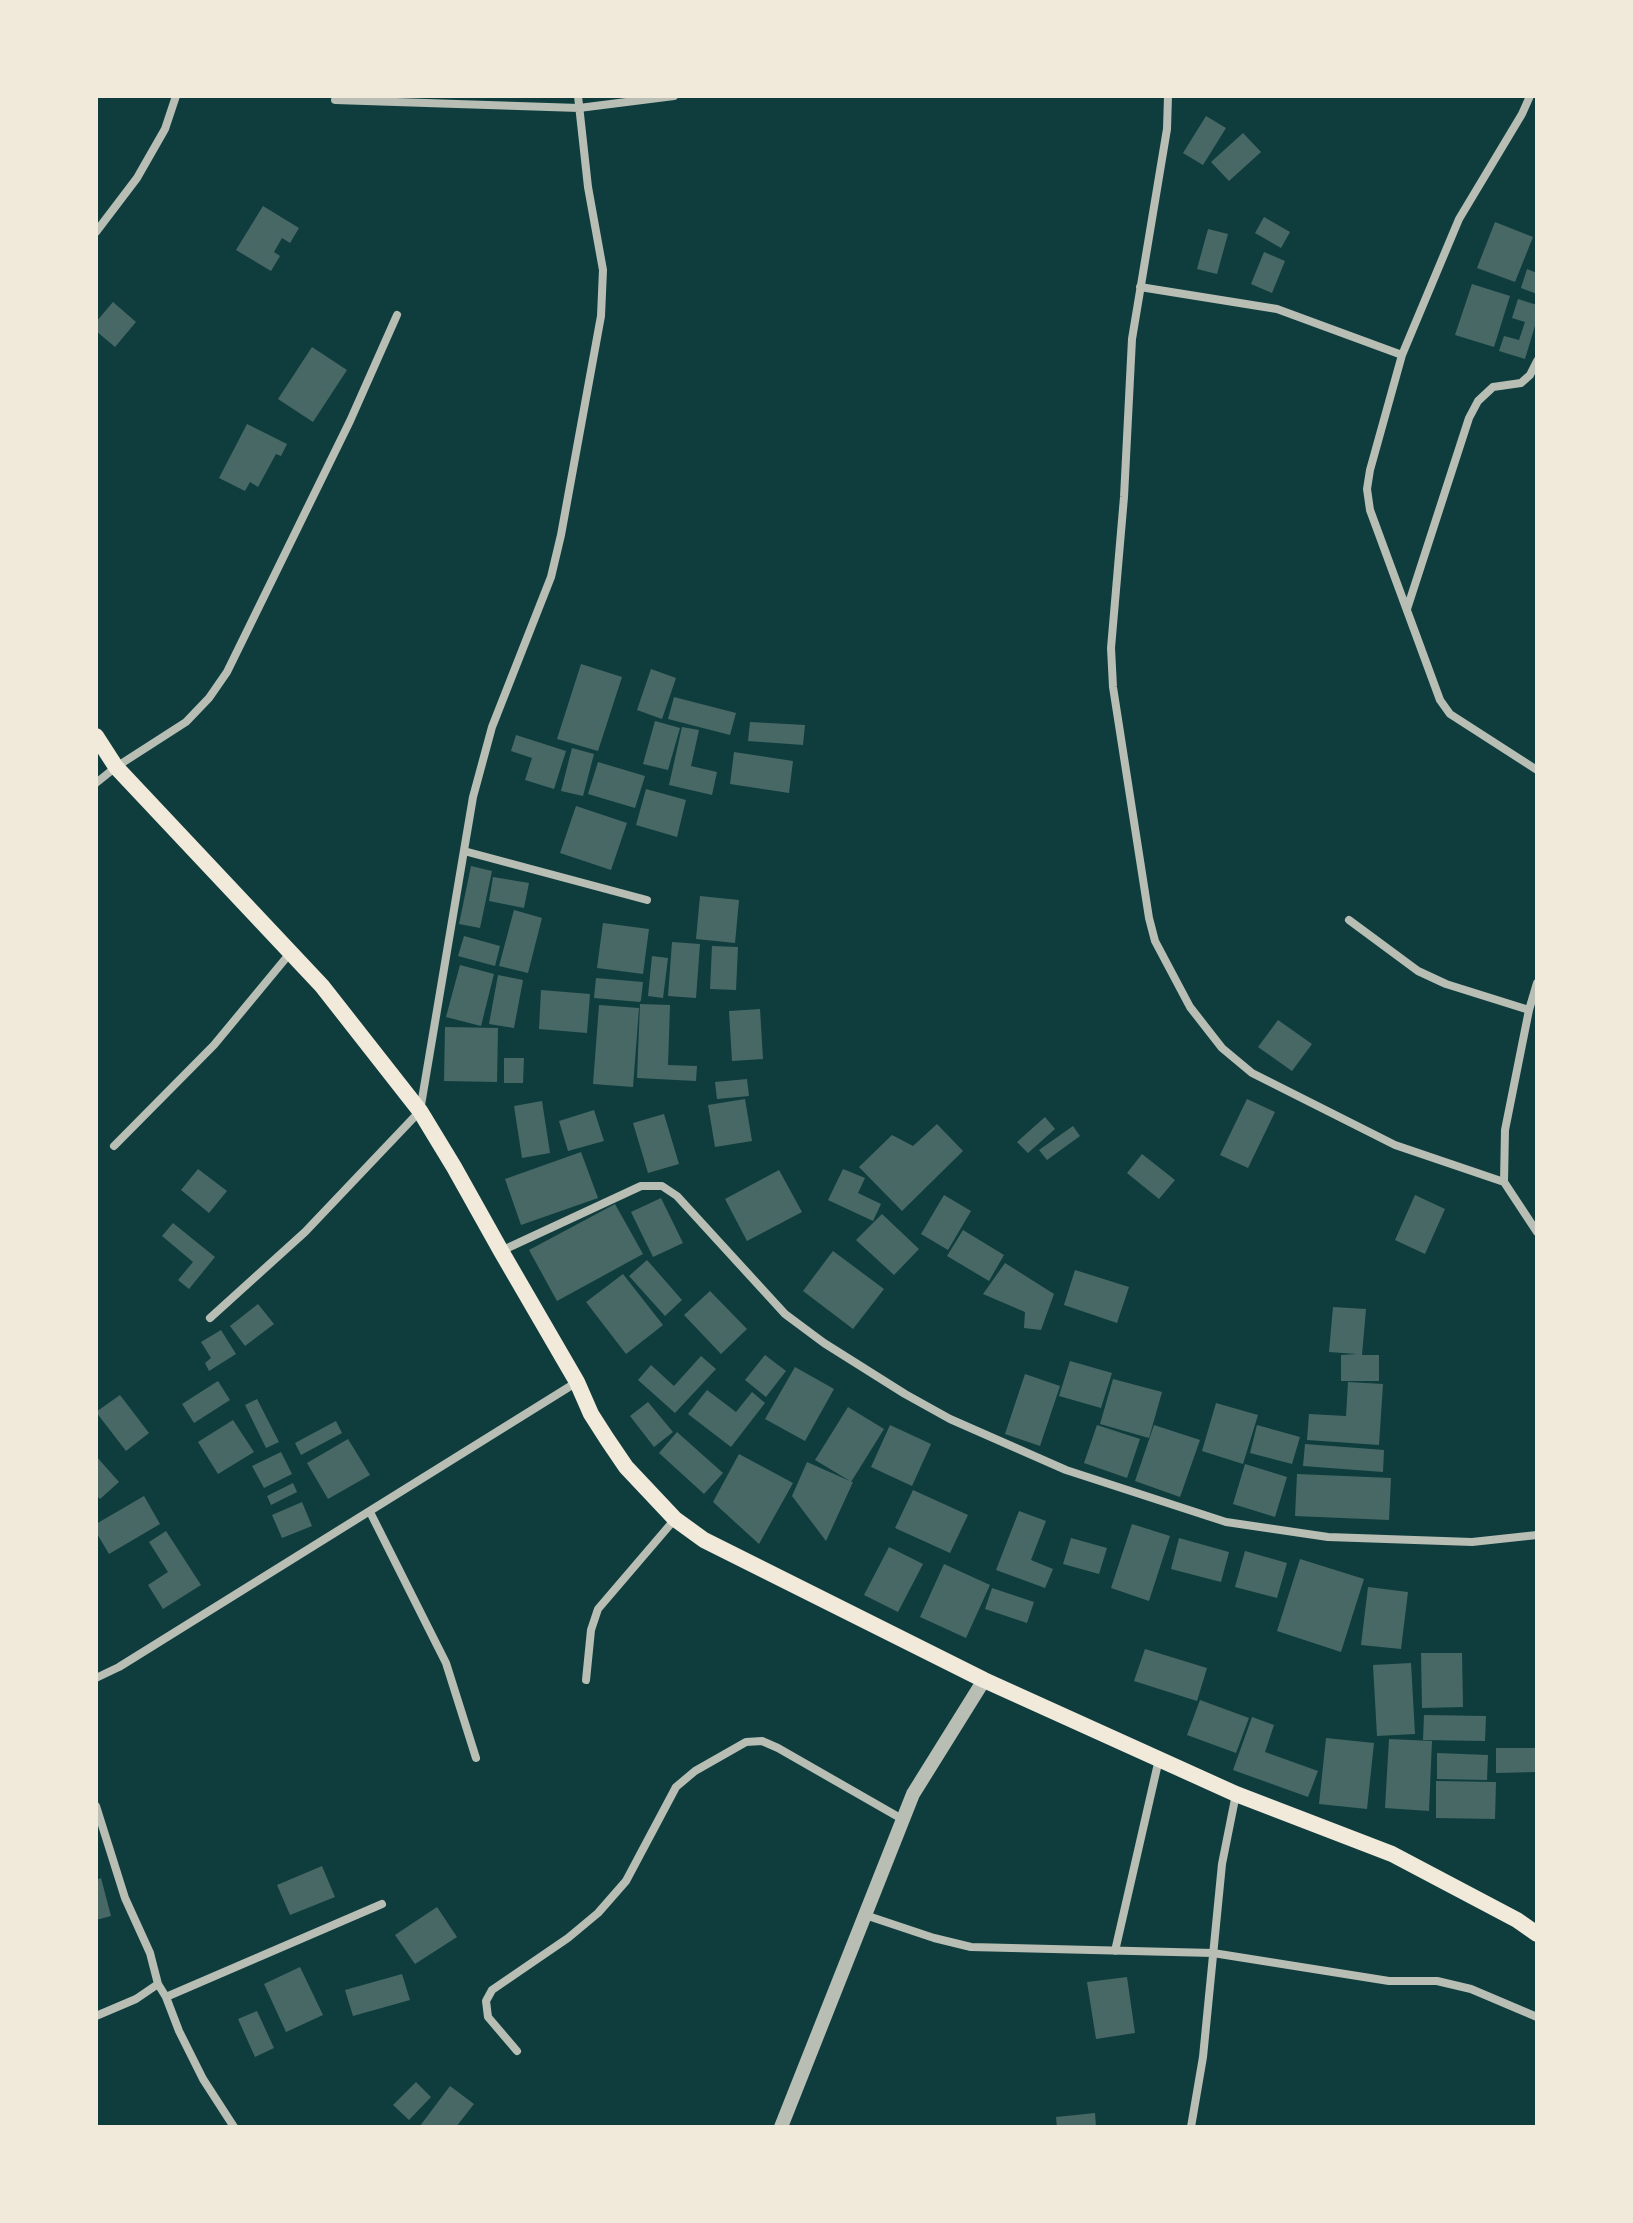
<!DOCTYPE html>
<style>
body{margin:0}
#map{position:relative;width:1633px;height:2223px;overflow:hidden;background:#0f3d3e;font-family:Lato,sans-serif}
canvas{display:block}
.frame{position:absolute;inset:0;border:98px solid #f1e9da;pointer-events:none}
</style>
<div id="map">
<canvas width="1633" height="2223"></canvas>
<div class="frame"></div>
</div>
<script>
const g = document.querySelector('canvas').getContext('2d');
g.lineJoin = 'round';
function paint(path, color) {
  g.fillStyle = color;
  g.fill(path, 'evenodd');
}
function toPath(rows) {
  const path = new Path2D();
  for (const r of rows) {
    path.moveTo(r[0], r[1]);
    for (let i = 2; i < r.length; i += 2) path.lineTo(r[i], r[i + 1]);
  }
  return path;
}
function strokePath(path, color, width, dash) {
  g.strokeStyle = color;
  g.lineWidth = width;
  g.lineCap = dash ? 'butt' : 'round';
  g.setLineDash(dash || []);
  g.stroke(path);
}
paint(toPath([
 [1206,116,1226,128,1203,165,1183,153],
 [1243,133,1261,152,1229,181,1211,162],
 [263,206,299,228,290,243,282,238,274,252,280,256,271,271,236,250],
 [1264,217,1290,232,1281,248,1255,233],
 [1495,222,1533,237,1515,282,1477,268],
 [1208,229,1228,234,1217,274,1197,269],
 [1264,252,1285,261,1272,293,1251,284],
 [1527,269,1537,273,1537,294,1521,288],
 [1472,284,1510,296,1494,347,1455,335],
 [1518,299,1537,305,1537,319,1525,359,1499,351,1504,336,1519,340,1525,322,1512,318],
 [113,302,136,322,115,347,96,331,96,322],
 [312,347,347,370,313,422,278,399],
 [247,424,287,444,281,456,276,454,258,487,250,482,245,491,219,478],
 [581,664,622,677,598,751,557,739],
 [651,669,676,678,662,719,637,710],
 [674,697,736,713,730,735,668,719],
 [655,721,680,728,668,770,643,764],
 [750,722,805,725,803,745,748,741],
 [682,727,699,730,691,766,717,772,712,795,669,785],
 [516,735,566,751,554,789,525,780,532,758,511,751],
 [572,748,594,754,583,796,561,791],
 [734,752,793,761,789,793,730,784],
 [598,762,645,776,635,808,588,794],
 [646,789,686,800,677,837,636,825],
 [576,806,627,823,611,870,560,853],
 [471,866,492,871,480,928,459,924],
 [493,877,529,883,524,908,489,901],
 [700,896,739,900,735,943,696,939],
 [514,910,542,918,528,973,499,966],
 [603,923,649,929,643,974,597,968],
 [464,936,500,946,495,966,458,956],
 [672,942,700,944,696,998,668,996],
 [712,946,738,947,736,990,710,989],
 [652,956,668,958,663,998,648,996],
 [460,965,494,974,481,1026,446,1017],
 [498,975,523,980,514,1028,489,1024],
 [596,978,643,982,641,1000,640,1002,594,998],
 [541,990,590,994,587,1033,539,1029],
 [640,1004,670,1005,668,1065,697,1066,696,1081,637,1078],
 [599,1005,639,1008,633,1087,593,1084],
 [760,1009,763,1059,732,1061,729,1011],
 [1278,1020,1312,1044,1292,1071,1258,1047],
 [445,1027,498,1028,497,1082,444,1081],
 [504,1058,524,1058,523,1083,504,1083],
 [747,1079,749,1096,717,1099,715,1082],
 [745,1099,752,1141,715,1147,708,1105],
 [1247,1099,1275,1112,1248,1168,1220,1155],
 [542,1101,550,1153,522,1158,514,1106],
 [594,1110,604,1141,568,1151,559,1121],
 [664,1114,679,1164,648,1173,633,1123],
 [1045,1117,1055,1129,1028,1153,1017,1142],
 [937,1124,963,1151,902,1211,859,1167,892,1135,913,1146],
 [1073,1126,1080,1136,1047,1160,1039,1150],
 [581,1152,598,1198,521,1225,505,1179],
 [1142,1154,1175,1180,1159,1199,1127,1173],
 [198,1169,227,1191,209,1213,181,1190],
 [843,1169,865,1178,858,1193,881,1204,873,1221,828,1200],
 [779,1170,802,1212,747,1241,725,1199],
 [944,1195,971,1211,948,1250,921,1234],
 [1415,1195,1445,1209,1425,1254,1395,1240],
 [661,1198,683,1243,653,1257,631,1212],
 [615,1204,643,1254,557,1301,529,1250],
 [882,1214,919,1249,894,1275,856,1240],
 [173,1223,215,1257,189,1289,178,1280,193,1262,162,1236],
 [963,1230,1004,1255,989,1281,947,1256],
 [833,1251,884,1289,853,1329,803,1291],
 [647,1260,682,1300,665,1316,629,1276],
 [1005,1263,1054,1294,1041,1330,1024,1328,1025,1312,983,1294],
 [1075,1270,1129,1287,1117,1323,1064,1305],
 [623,1274,663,1325,626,1354,586,1302],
 [710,1291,747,1329,721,1354,684,1315],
 [258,1304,274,1324,245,1346,230,1326],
 [1333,1307,1366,1309,1362,1355,1379,1355,1379,1381,1341,1381,1341,1355,1357,1354,1329,1352],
 [221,1330,236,1354,209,1371,205,1363,211,1358,201,1342],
 [765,1355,786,1371,766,1397,745,1380],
 [701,1356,716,1369,675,1413,638,1380,651,1365,674,1386],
 [1070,1361,1112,1373,1101,1408,1059,1396],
 [795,1367,834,1389,805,1441,765,1419],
 [1025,1374,1060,1386,1040,1446,1005,1434],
 [1113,1379,1162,1392,1149,1438,1100,1424],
 [218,1381,230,1400,194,1423,182,1404],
 [1348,1382,1383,1384,1379,1445,1307,1440,1309,1414,1346,1416],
 [707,1390,736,1412,752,1392,765,1403,731,1447,688,1414],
 [120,1395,149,1433,126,1451,96,1412],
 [257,1399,279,1442,266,1448,245,1405],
 [648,1402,673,1432,654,1447,630,1416],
 [1216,1403,1258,1415,1243,1464,1202,1451],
 [848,1407,884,1429,851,1482,853,1482,826,1541,792,1496,807,1462,850,1481,815,1460],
 [233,1420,254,1452,218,1474,198,1442],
 [336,1421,342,1433,301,1455,295,1443],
 [890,1425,931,1444,912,1486,871,1467],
 [1097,1425,1140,1439,1127,1478,1084,1463],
 [1154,1425,1200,1440,1180,1497,1135,1481],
 [1257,1425,1300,1437,1292,1464,1250,1453],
 [677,1432,723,1473,704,1494,659,1453],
 [348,1439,370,1475,328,1499,307,1463],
 [1305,1444,1384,1450,1383,1472,1303,1466],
 [281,1452,292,1474,264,1488,252,1466],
 [739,1454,793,1483,759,1544,713,1502],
 [96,1456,119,1482,100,1499,96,1495],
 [1245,1464,1287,1477,1275,1517,1233,1504],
 [1297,1474,1391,1478,1389,1520,1295,1516],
 [293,1483,297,1492,271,1505,267,1496],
 [913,1490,968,1515,950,1553,895,1528],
 [144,1496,160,1524,109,1554,96,1532,96,1524],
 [302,1502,312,1526,282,1538,272,1515],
 [1019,1511,1046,1521,1031,1560,1053,1569,1045,1588,996,1570],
 [1132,1524,1170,1536,1149,1601,1111,1588],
 [166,1531,201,1585,163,1609,148,1585,168,1572,149,1542],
 [1071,1538,1107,1548,1099,1574,1063,1564],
 [1179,1538,1229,1552,1221,1582,1171,1569],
 [889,1547,923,1564,898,1612,864,1595],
 [1245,1551,1287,1563,1277,1598,1235,1587],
 [1300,1559,1364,1579,1341,1652,1277,1631],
 [944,1564,990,1585,966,1638,920,1617],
 [1368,1587,1408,1592,1401,1649,1361,1645],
 [992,1588,1034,1602,1027,1623,985,1609],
 [1145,1649,1207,1668,1197,1701,1134,1681],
 [1421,1653,1462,1653,1463,1707,1422,1708],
 [1411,1663,1415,1734,1377,1736,1373,1665],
 [1200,1700,1249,1718,1236,1753,1187,1735],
 [1424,1715,1486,1716,1485,1741,1423,1740],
 [1252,1717,1274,1725,1265,1752,1318,1771,1308,1797,1233,1770],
 [1326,1738,1374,1743,1367,1809,1319,1804],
 [1389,1739,1432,1741,1429,1811,1385,1808],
 [1496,1748,1537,1748,1537,1772,1496,1773],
 [1437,1753,1488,1755,1487,1780,1437,1779],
 [1436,1781,1496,1782,1495,1819,1436,1818],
 [322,1866,335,1897,290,1915,277,1885],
 [101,1878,111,1916,96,1920,96,1880],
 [437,1907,457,1937,415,1964,395,1935],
 [300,1967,323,2015,286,2032,264,1984],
 [402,1974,410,2000,353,2016,345,1990],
 [1127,1977,1135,2033,1096,2039,1087,1982],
 [257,2011,274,2048,255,2057,238,2019],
 [416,2082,431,2097,409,2120,393,2105],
 [450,2086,474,2104,456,2127,421,2127,420,2126],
 [1095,2113,1096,2127,1057,2127,1056,2117]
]), '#486865');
strokePath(toPath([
 [1168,96,1167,129,1132,339,1124,497,1111,648,1113,687,1149,918,1155,941,1190,1007,1222,1048,1252,1073,1395,1145,1504,1182],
 [1530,96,1522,114,1459,219,1402,355,1370,470,1367,489,1370,510,1440,700,1450,714,1537,770],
 [335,100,579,108,674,96],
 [96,232,137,178,165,129,176,96],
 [1140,287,1277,309,1402,355],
 [1407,609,1469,418,1478,401,1493,387,1521,383,1530,375,1537,361],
 [96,783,116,767,186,722,209,698,227,672,350,421,397,315],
 [464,851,647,900],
 [1349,920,1418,971,1446,984,1529,1010],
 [1537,983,1529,1010,1505,1130,1504,1182,1537,1232],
 [114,1146,214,1045,291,952],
 [501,1251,641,1186,662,1186,677,1196,785,1314,824,1343,905,1394,950,1419,1066,1470,1226,1522,1328,1537,1472,1542,1537,1535],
 [210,1318,305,1232,420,1111,473,797,492,727,551,577,561,535,601,316,603,270,588,187,578,96],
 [370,1512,446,1663,476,1758],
 [96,1678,119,1667,577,1382],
 [586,1680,591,1630,598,1609,675,1519],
 [96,1806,125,1898,150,1953,158,1984,136,1999,96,2016],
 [865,1915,934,1938,971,1947,1213,1953,1389,1981,1437,1981,1471,1989,1537,2017],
 [1115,1951,1159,1759],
 [158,1984,166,1997,179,2031,203,2079,234,2127],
 [166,1997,382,1904],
 [517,2051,488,2017,486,2001,492,1990,568,1938,598,1913,626,1881,676,1787,695,1771,746,1742,762,1741,778,1748,902,1819],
 [1191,2127,1203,2057,1222,1864,1236,1794]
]), '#b8beb3', 8);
strokePath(toPath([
 [781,2127,913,1794,984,1680]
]), '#b8beb3', 14);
strokePath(toPath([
 [96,736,116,767,322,986,420,1111,454,1167,501,1251,577,1382,591,1414,607,1439,626,1467,675,1519,704,1540,984,1680,1236,1794,1392,1854,1517,1920,1537,1934]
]), '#f1e9da', 16);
</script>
